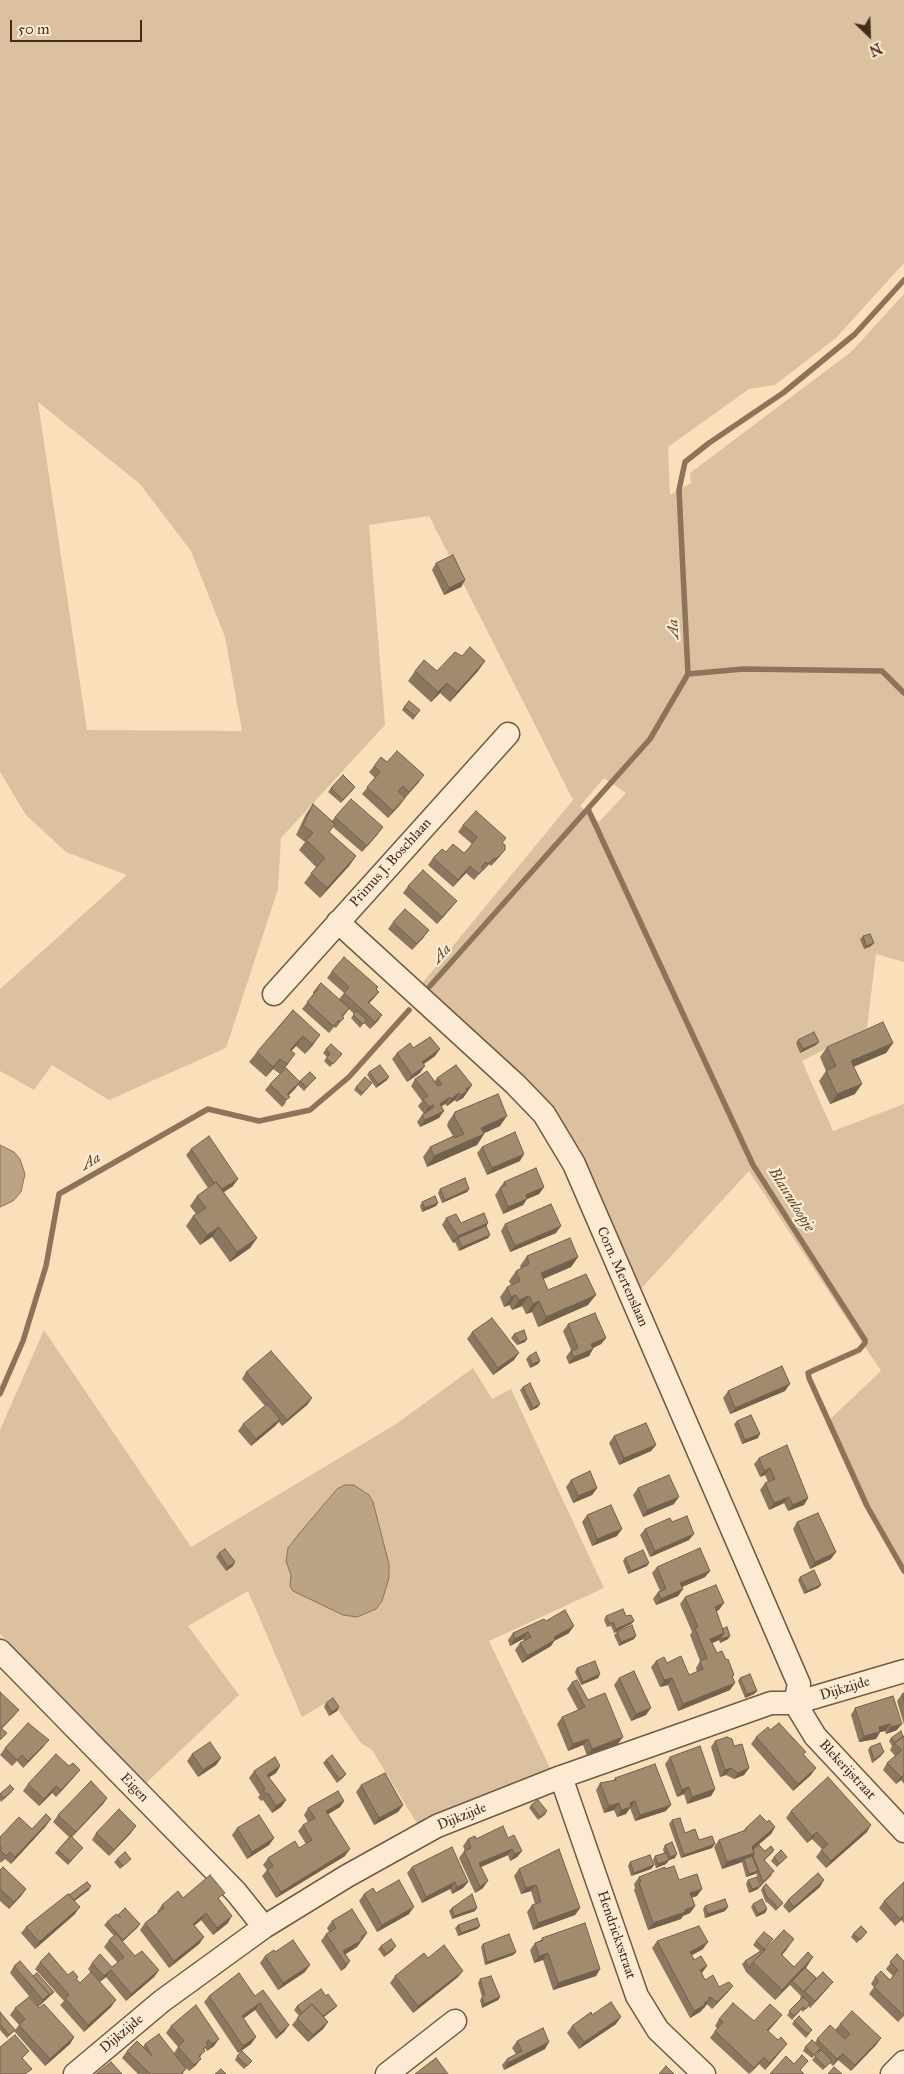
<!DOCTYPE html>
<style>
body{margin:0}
#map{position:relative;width:904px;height:2074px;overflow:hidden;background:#fae0ba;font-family:"IM FELL Great Primer",serif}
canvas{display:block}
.north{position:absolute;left:844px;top:10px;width:50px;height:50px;-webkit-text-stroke:4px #fcebd2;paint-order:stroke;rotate:156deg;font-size:14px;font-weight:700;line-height:20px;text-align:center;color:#432c1b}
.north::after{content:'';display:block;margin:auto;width:18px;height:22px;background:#432c1b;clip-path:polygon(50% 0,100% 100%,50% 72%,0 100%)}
.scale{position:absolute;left:10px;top:20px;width:132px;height:22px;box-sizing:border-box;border:2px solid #432c1b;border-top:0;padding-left:6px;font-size:15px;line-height:18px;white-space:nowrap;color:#432c1b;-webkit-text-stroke:4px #fcebd2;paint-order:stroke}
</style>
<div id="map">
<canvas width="904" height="2074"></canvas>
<div class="north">N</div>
<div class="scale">50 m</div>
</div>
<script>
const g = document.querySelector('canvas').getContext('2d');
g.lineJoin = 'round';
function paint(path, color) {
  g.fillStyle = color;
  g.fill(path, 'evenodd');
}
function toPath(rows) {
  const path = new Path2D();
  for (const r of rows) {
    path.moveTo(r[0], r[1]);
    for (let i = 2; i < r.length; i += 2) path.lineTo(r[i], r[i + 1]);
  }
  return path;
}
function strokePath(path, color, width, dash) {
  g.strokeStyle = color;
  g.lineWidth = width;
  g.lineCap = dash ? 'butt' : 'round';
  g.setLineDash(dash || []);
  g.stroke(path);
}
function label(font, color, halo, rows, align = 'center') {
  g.font = font + ' "IM FELL Great Primer",serif';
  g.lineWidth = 4.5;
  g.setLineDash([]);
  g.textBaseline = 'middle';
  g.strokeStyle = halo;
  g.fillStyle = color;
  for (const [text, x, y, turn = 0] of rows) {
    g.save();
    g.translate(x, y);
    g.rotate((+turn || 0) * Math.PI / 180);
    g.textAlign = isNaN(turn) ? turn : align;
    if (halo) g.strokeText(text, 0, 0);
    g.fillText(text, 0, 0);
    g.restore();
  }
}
paint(toPath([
 [0,0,904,0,904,263,836,338,775,385,749,389,668,447,670,495,691,483,690,473,851,352,904,294,904,962,876,954,867,1028,802,1061,833,1131,904,1104,904,1574,826,1423,881,1371,749,1171,639,1291,582,1161,420,986,573,800,429,516,369,525,385,725,281,838,278,889,226,1048,109,1100,52,1065,34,1090,0,1071,0,989,127,875,66,852,26,815,0,772],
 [38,402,140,484,191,551,225,637,242,731,87,730],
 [604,778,626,793,599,822,580,806],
 [44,1330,191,1547,396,1424,473,1368,492,1399,511,1389,604,1588,489,1641,551,1770,418,1825,372,1750,361,1743,331,1700,302,1717,248,1591,188,1626,239,1695,145,1784,0,1634,0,1430]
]), '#dbc19f');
const water = toPath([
 [0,1145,14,1152,20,1159,25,1174,21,1192,13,1201,0,1207,0,1145],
 [345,1485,354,1485,369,1495,373,1502,389,1564,389,1578,382,1601,376,1609,357,1617,343,1615,293,1591,290,1586,291,1575,286,1561,288,1548,298,1535,337,1489,345,1485]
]);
paint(water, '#bca384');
strokePath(water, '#8c735a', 1);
strokePath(toPath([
 [688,674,743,669,882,671,904,693],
 [588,809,753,1165,865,1340,865,1343,859,1350,812,1371,808,1373,809,1378,867,1506,904,1571],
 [430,986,650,739,688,674,679,490,685,462,709,443,783,393,855,334,904,280],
 [0,1394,23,1341,46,1266,59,1194,208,1109,259,1121,310,1110,349,1077,409,1010]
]), '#8c735a', 5.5);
const minor = toPath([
 [338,922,515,1084,544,1114,574,1164,799,1684,795,1703,815,1736,904,1831],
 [274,994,508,734],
 [0,1651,236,1892,264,1927],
 [561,1777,637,1996,658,2030,704,2074],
 [75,2074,162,2001,264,1927,347,1876,437,1826,561,1777,771,1703,795,1703,904,1671],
 [387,2074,455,2021],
 [892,2074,904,2062]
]);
strokePath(minor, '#715943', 25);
strokePath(minor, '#fcebd2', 22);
paint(toPath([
 [436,563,465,580,461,587,444,595,432,570],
 [462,656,485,661,478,671,450,702,440,693,431,702,408,681,415,671,437,671],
 [404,707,420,710,413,720,402,710],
 [387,762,419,782,388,818,362,794,375,778,369,772,374,766],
 [331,788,353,790,341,803,328,792],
 [313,804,332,821,335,817,378,834,362,852,333,827,329,832,356,856,349,866,320,898,304,883,316,867,299,850,305,842,296,835,306,814],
 [463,825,503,844,500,856,491,866,489,864,483,871,483,870,474,880,466,873,453,887,428,865,433,858,446,852,464,853,472,844,458,832],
 [408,886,452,907,437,924,403,893],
 [393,922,424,937,412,950,388,929],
 [863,936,871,946,864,949,860,939],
 [332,971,376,989,379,992,374,998,369,1003,382,1015,370,1029,364,1023,360,1028,351,1018,354,1014,349,1009,343,1017,344,1018,339,1024,336,1028,334,1027,329,1033,302,1009,313,995,313,992,318,986,339,999,344,993,327,978],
 [293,1010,313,1045,305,1054,296,1046,291,1051,288,1064,280,1074,273,1069,266,1077,249,1062,257,1052],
 [798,1040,816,1045,800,1053,796,1043],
 [893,1043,886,1053,853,1066,855,1094,830,1104,819,1081,826,1071,820,1057,827,1047],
 [413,1048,440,1049,435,1056,424,1064,420,1073,407,1082,392,1059,397,1053],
 [326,1049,342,1054,330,1067,324,1061,327,1057,323,1053],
 [369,1072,387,1080,376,1088,367,1075],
 [437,1078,472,1085,463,1098,456,1102,455,1100,447,1106,445,1104,441,1106,439,1118,420,1127,417,1122,422,1115,424,1114,418,1106,422,1101,411,1086,415,1079,435,1081],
 [313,1081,304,1091,298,1085,288,1095,285,1104,282,1107,265,1090,270,1084],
 [372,1083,361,1096,354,1090,356,1087],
 [455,1112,500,1126,483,1133,484,1134,477,1145,427,1167,423,1157,430,1147,453,1136,447,1126,448,1122],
 [482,1147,520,1161,487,1175,477,1153],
 [191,1149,233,1186,223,1192,257,1238,250,1248,230,1262,212,1237,200,1245,186,1226,193,1216,196,1214,190,1206,197,1196,208,1188,186,1155],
 [504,1182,544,1187,539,1194,527,1199,523,1205,503,1214,495,1195],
 [440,1189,469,1189,467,1192,442,1203,438,1193],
 [422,1202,438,1203,436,1206,422,1212,420,1206],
 [446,1218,461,1223,488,1223,486,1226,490,1235,488,1238,459,1251,455,1242,453,1243,442,1225],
 [505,1224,556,1233,510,1252,501,1231],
 [527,1256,578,1257,571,1267,543,1279,548,1290,588,1305,538,1327,532,1312,526,1314,522,1306,512,1310,509,1305,504,1307,500,1297,507,1287,511,1285,509,1281,516,1271,521,1269,520,1266],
 [568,1324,606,1338,601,1344,593,1348,589,1356,569,1364,566,1357,571,1350,563,1331],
 [472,1332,514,1360,493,1375,467,1339],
 [514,1334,527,1339,525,1342,517,1345,511,1338],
 [529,1356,540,1361,538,1364,530,1368,526,1359],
 [246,1372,312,1398,307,1405,282,1426,279,1422,275,1426,251,1446,238,1431,243,1424,265,1406,242,1379],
 [523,1387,538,1407,530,1411,520,1390],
 [728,1391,785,1391,730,1414,723,1398],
 [737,1421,758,1438,742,1444,734,1424],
 [614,1436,656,1445,651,1451,619,1465,609,1443],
 [759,1458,808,1498,804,1505,788,1511,784,1503,769,1510,760,1490,765,1483,768,1482,765,1475,760,1477,754,1464],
 [571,1480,597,1488,592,1495,573,1503,566,1487],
 [638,1488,674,1504,643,1517,633,1495],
 [587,1515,617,1536,592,1546,582,1522],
 [672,1522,689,1540,650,1557,640,1535,645,1529],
 [797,1522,831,1559,810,1569,793,1529],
 [219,1553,233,1566,226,1571,216,1557],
 [625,1558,647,1566,628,1574,623,1561],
 [657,1567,710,1571,705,1577,682,1587,683,1589,678,1596,656,1605,653,1599,658,1592,660,1591,652,1573],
 [800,1577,821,1585,818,1588,804,1594,798,1580],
 [685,1597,719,1610,716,1611,722,1629,730,1636,728,1639,720,1643,719,1640,712,1643,717,1653,726,1660,734,1675,732,1677,730,1690,678,1711,668,1685,660,1687,651,1667,656,1661,667,1663,689,1675,697,1672,696,1668,700,1661,690,1635,692,1632,680,1604],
 [606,1616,626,1616,634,1621,631,1624,614,1633,611,1626,607,1627,604,1620],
 [546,1621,569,1633,554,1641,551,1646,522,1663,515,1650,520,1643,524,1641,523,1639,510,1646,508,1640,513,1633],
 [617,1632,634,1639,619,1646,614,1635],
 [577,1668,600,1674,598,1678,581,1685,575,1672],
 [619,1678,646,1715,631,1721,614,1685],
 [740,1678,757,1691,754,1694,745,1698,738,1681],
 [572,1682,588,1700,618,1744,587,1756,583,1745,568,1751,557,1724,562,1717,578,1710,567,1689],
 [904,1693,904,1725,897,1701,902,1694],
 [893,1696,897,1730,886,1734,885,1731,880,1732,876,1739,859,1742,851,1715,855,1708],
 [326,1703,339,1707,337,1711,329,1716,324,1707],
 [770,1730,804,1755,811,1775,793,1791,751,1744,756,1737],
 [904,1736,904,1784,901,1780,896,1784,883,1770,887,1763,895,1756,890,1750,892,1746,889,1741,891,1738,903,1737],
 [715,1741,734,1746,749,1768,744,1775,734,1779,726,1775,720,1777,711,1747],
 [44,1746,23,1768,17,1761,12,1766,0,1755,5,1748],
 [870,1747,881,1756,872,1763,868,1750],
 [192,1754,221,1758,216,1765,198,1777,187,1761],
 [670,1757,715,1789,711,1796,687,1804,684,1794,677,1797,665,1764],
 [326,1760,346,1774,343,1778,337,1783,323,1763],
 [280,1766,276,1773,269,1777,286,1800,281,1807,272,1813,263,1800,261,1801,258,1797,260,1795,249,1778,254,1771],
 [75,1776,56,1797,52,1793,39,1806,23,1791,28,1784],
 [615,1778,666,1811,635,1821,630,1808,626,1814,617,1817,614,1810,604,1813,596,1790,600,1783,613,1781],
 [361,1785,403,1805,398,1812,374,1825,356,1792],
 [12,1792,1,1802,0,1800,0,1794],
 [107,1798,103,1804,72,1837,83,1848,68,1865,55,1853,69,1837,53,1822,58,1815],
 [344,1801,340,1807,328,1814,345,1856,276,1898,262,1876,267,1870,263,1865,268,1858,299,1848,306,1844,298,1831,303,1825,308,1822,304,1815,308,1808],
 [531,1805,547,1811,545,1815,538,1820,529,1808],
 [791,1811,867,1832,826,1868,816,1857,822,1849,812,1839,807,1843,786,1818],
 [672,1820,685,1833,712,1848,681,1858,669,1824],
 [767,1822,775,1827,771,1834,753,1849,765,1851,774,1850,772,1853,764,1861,772,1875,761,1886,756,1873,755,1874,746,1877,742,1862,722,1869,714,1847,719,1840,743,1831,746,1828],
 [46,1826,11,1864,5,1859,1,1863,0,1861,0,1837],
 [237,1828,274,1838,269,1845,247,1859,232,1835],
 [96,1833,131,1833,109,1856,92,1840],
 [508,1838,522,1851,517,1857,510,1861,508,1855,481,1867,483,1888,475,1893,459,1858,464,1851,465,1851,463,1846,468,1839],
 [665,1845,675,1858,669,1860,666,1864,656,1868,653,1860,655,1856,664,1853,663,1849],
 [774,1857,784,1860,777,1867,771,1861],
 [117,1859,128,1862,120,1869,114,1862],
 [630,1862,654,1865,651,1869,631,1876,628,1866],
 [412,1867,468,1882,463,1888,452,1894,450,1889,422,1903,407,1873],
 [519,1869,580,1908,575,1915,533,1930,527,1912,532,1905,535,1904,531,1891,521,1894,514,1876],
 [0,1870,26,1889,21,1896,9,1909,0,1901],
 [639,1877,679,1880,697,1896,692,1897,695,1906,690,1913,683,1916,681,1919,648,1930,634,1890,635,1888,634,1884],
 [748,1880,758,1889,749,1893,746,1884],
 [904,1882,904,1923,901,1920,895,1926,879,1908,884,1901],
 [763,1887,780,1906,776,1911,767,1902,766,1903,761,1890],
 [820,1887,789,1913,783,1906,788,1900],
 [89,1890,74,1901,75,1914,35,1949,21,1933,26,1927,69,1895],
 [376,1893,409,1914,377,1932,359,1901,364,1894],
 [183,1898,220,1900,228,1923,213,1935,201,1920,194,1926,204,1937,199,1944,169,1968,140,1930,145,1923,158,1913,157,1912,162,1905],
 [753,1904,767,1909,765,1913,756,1917,751,1907],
 [705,1906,725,1911,705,1918,703,1909],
 [452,1908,475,1911,452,1919,449,1911],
 [117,1915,140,1924,137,1928,122,1942,135,1956,159,1970,154,1977,126,2001,106,1977,100,1982,111,2007,84,2032,60,2005,64,2001,35,1969,40,1962,68,1975,77,1979,80,1983,91,1973,88,1969,92,1963,112,1967,118,1963,104,1947,109,1940,114,1936,104,1925,107,1922],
 [332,1921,367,1933,357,1947,345,1954,350,1961,345,1968,341,1971,321,1941,326,1934,329,1932,327,1928],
 [458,1925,480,1926,477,1929,458,1936,455,1928],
 [853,1934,864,1935,857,1943,851,1937],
 [542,1938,600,1969,596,1976,553,1990,543,1960,534,1963,530,1950,535,1943,541,1940],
 [657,1941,703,1949,692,1955,705,1980,719,1987,733,1986,728,1992,712,2009,707,2004,700,2012,690,2018,652,1948],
 [756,1941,770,1943,764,1949,765,1950,787,1949,782,1955,794,1967,806,1968,828,1988,810,2008,808,2006,803,2012,801,2010,792,2020,787,2015,801,1999,800,1998,801,1996,790,1985,775,2000,746,1972,742,1964,745,1961,760,1951,753,1945],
 [483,1944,516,1952,513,1955,485,1965,481,1947],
 [381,1946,393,1950,384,1957,378,1949],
 [275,1952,305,1972,278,1990,260,1963,265,1956],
 [897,1954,904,2016,898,2022,869,1994,874,1987,871,1984,875,1977,890,1980,893,1976,886,1969],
 [428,1958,458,1977,413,2013,390,1983,395,1976],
 [14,1966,33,1976,54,1992,51,1995,38,2007,10,1973],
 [480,1979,500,1997,498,2000,482,2008,480,2000,482,1997,478,1983],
 [209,1996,255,1996,289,2025,284,2032,276,2039,255,2010,243,2019,251,2044,238,2053,204,2002],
 [326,1996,337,2006,334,2009,324,2017,328,2022,323,2029,308,2042,292,2025,299,2016,294,2010,297,2006],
 [196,2005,214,2046,207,2051,205,2048,196,2065,189,2071,185,2067,183,2074,138,2074,122,2058,127,2051,143,2047,145,2044,174,2053,178,2047,166,2033,171,2026],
 [15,2008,39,2008,74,2037,70,2044,45,2066,14,2031,7,2038,0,2030,0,2012,15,2030,19,2025,10,2015],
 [592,2015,616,2024,579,2049,567,2033,572,2026],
 [719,2019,754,2021,777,2021,768,2031,782,2050,765,2070,759,2064,749,2074,710,2038,717,2028,715,2026],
 [794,2021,810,2033,806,2038,792,2024],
 [840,2024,881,2038,876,2045,851,2071,838,2060,833,2066,830,2063,823,2070,812,2060,819,2052,818,2052,812,2058,803,2051,805,2047,815,2043,817,2039,835,2030],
 [517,2041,545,2049,504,2070,502,2065,507,2059,516,2054,512,2048],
 [237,2056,252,2061,244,2069,235,2060]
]), '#8b775f');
paint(toPath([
 [465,580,461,587,444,595,449,588],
 [485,661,478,671,450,702,457,692],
 [447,683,440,693,431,702,438,692],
 [424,775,419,782,404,798,409,792],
 [405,798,400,805,388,818,393,811],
 [383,827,378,834,362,852,367,846],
 [505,850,500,856,491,866,496,859],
 [356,856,349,866,320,898,327,888],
 [494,858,489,864,483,871,488,864],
 [470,866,466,873,453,887,458,880],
 [457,901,452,907,437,924,442,917],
 [429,930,424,937,412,950,417,944],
 [874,943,871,946,864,949,866,946],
 [379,992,374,998,363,1009,368,1002],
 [382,1015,378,1021,370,1029,375,1022],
 [320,1035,313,1045,305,1054,312,1044],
 [303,1036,296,1046,283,1060,290,1050],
 [819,1042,816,1045,800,1053,803,1049],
 [893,1043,886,1053,844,1071,851,1061],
 [440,1049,435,1056,417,1068,422,1062],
 [295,1054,288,1064,280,1074,287,1064],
 [280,1059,273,1069,266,1077,273,1067],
 [425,1066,420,1073,407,1082,412,1075],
 [389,1077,387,1080,376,1088,378,1084],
 [300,1082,295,1089,285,1099,287,1094],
 [862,1084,855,1094,830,1104,837,1094],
 [472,1085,463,1098,456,1102,466,1089],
 [459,1093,455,1100,447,1106,451,1099],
 [450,1097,445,1104,435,1111,440,1104],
 [433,1105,428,1112,424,1114,429,1107],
 [444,1111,439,1118,420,1127,425,1120],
 [507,1116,500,1126,474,1138,481,1128],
 [484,1134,477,1145,427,1167,434,1156],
 [524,1154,520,1161,487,1175,492,1168],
 [238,1179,233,1186,215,1198,220,1191],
 [544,1187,539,1194,527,1199,523,1205,503,1214,508,1207,526,1195],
 [469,1189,467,1192,442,1203,445,1200],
 [438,1203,436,1206,422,1212,425,1208],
 [488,1223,484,1230,458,1238,455,1242,453,1243,458,1236],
 [561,1226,556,1233,510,1252,515,1246],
 [219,1227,212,1237,200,1245,207,1235],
 [490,1235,488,1238,459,1251,462,1247],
 [257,1238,250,1248,230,1262,237,1252],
 [578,1257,571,1267,534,1283,541,1273],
 [516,1295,509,1305,504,1307,511,1297],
 [596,1295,588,1305,538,1327,546,1317],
 [529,1296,522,1306,512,1310,519,1300],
 [539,1301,532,1312,526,1314,533,1304],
 [606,1338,601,1344,587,1351,591,1344],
 [527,1339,525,1342,517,1345,520,1342],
 [593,1349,589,1356,569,1364,574,1357],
 [519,1353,514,1360,493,1375,498,1368],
 [540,1361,538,1364,530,1368,532,1364],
 [790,1384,785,1391,730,1414,735,1408],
 [312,1398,307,1405,282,1426,287,1420],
 [540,1404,538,1407,530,1411,533,1408],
 [280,1419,275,1426,251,1446,256,1439],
 [760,1434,758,1438,742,1444,745,1440],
 [656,1445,651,1451,619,1465,624,1458],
 [770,1468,765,1475,760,1477,764,1471],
 [597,1488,592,1495,573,1503,578,1496],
 [679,1497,674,1504,643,1517,647,1510],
 [789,1497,784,1503,769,1510,774,1503],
 [808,1498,804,1505,788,1511,793,1505],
 [622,1529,617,1536,592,1546,597,1539],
 [694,1534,689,1540,650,1557,655,1551],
 [836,1552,831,1559,810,1569,815,1562],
 [235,1562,233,1566,226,1571,228,1567],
 [649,1563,647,1566,628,1574,631,1571],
 [710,1571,705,1577,675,1590,680,1583],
 [821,1585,818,1588,804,1594,807,1591],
 [683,1589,678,1596,656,1605,661,1599],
 [724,1603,719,1610,710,1614,715,1607],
 [634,1621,631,1624,614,1633,616,1629],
 [574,1626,569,1633,554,1641,551,1646,522,1663,527,1656,554,1637],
 [528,1632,523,1639,510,1646,515,1639],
 [724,1633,719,1640,706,1646,710,1639],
 [636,1636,634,1639,619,1646,621,1642],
 [730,1636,728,1639,720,1643,722,1639],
 [600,1674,598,1678,581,1685,583,1682],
 [672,1678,668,1685,660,1687,664,1680],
 [735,1683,730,1690,678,1711,683,1704],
 [757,1691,754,1694,745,1698,747,1694],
 [339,1707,337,1711,329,1716,332,1712],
 [651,1708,646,1715,631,1721,636,1714],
 [19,1710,14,1716,0,1731,0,1730],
 [890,1724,885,1731,880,1732,876,1739,859,1742,864,1736,879,1727],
 [902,1724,897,1730,886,1734,891,1727],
 [623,1737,618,1744,587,1756,592,1749],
 [588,1739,583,1745,568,1751,573,1744],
 [49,1740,44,1746,23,1768,28,1761],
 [884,1752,881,1756,872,1763,874,1760],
 [221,1758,216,1765,198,1777,203,1770],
 [280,1766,276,1773,262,1782,267,1775],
 [731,1768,726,1775,720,1777,725,1770],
 [749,1768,744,1775,734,1779,738,1773],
 [816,1768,811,1775,793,1791,798,1784],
 [80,1770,75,1776,56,1797,61,1790],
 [904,1775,901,1780,896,1784,901,1777],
 [56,1786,52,1793,39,1806,44,1799],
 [689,1787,684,1794,677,1797,682,1790],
 [715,1789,711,1796,687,1804,692,1797],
 [107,1798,103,1804,71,1838,76,1832],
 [286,1800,281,1807,272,1813,276,1806],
 [344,1801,340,1807,322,1818,326,1811],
 [635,1801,626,1814,617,1817,621,1810,630,1803],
 [619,1803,614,1810,604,1813,609,1806],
 [403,1805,398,1812,374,1825,379,1818],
 [671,1805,666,1811,635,1821,640,1815],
 [51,1819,46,1826,11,1864,15,1857],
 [871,1825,867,1832,826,1868,831,1861],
 [136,1826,131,1833,109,1856,114,1850],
 [775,1827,771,1834,748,1854,752,1847],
 [817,1832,812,1839,807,1843,812,1836],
 [274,1838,269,1845,247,1859,252,1852],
 [715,1844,712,1848,681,1858,684,1855],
 [350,1849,345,1856,276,1898,281,1892],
 [512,1849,508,1855,474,1870,479,1863],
 [522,1851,517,1857,510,1861,515,1854],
 [754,1853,750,1860,744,1859,742,1862,722,1869,727,1862],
 [677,1854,675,1858,667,1861,670,1857],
 [669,1860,666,1864,656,1868,658,1864],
 [654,1865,651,1869,631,1876,634,1873],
 [758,1871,755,1874,746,1877,749,1874],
 [824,1880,820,1887,789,1913,794,1907],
 [488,1881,483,1888,475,1893,480,1887],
 [455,1882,450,1889,422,1903,426,1897],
 [468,1882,463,1888,452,1894,457,1887],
 [536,1885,531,1891,521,1894,526,1888],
 [91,1886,89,1890,68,1906,71,1903],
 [761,1886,758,1889,749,1893,752,1889],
 [26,1889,21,1896,9,1909,14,1902],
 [702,1889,697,1896,685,1900,690,1893],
 [695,1906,690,1913,683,1916,681,1919,648,1930,653,1923],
 [80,1907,75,1914,35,1949,39,1942],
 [414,1907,409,1914,377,1932,382,1925],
 [728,1907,725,1911,705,1918,708,1914],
 [477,1908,475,1911,452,1919,454,1916],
 [580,1908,575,1915,533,1930,538,1923],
 [767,1909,765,1913,756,1917,758,1914],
 [206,1913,201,1920,188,1931,193,1924],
 [904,1915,901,1920,895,1926,900,1919],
 [232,1916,228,1923,213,1935,217,1928],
 [140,1924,137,1928,121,1943,123,1940],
 [480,1926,477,1929,458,1936,461,1933],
 [367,1933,357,1947,341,1957,343,1951,361,1937],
 [204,1937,199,1944,169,1968,174,1961],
 [794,1939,787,1949,774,1964,781,1954],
 [708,1942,703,1949,685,1959,690,1952],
 [396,1946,393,1950,384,1957,386,1954],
 [516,1952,513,1955,485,1965,487,1962],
 [548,1953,543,1960,534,1963,539,1956],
 [813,1957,806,1968,793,1982,792,1981,775,2000,782,1990],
 [350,1961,345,1968,341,1971,346,1964],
 [310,1965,305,1972,278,1990,283,1983],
 [707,1966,702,1973,700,1970],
 [600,1969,596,1976,553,1990,558,1983],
 [111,1970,106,1977,99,1982,104,1976],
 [159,1970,154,1977,126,2001,131,1994],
 [463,1971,458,1977,413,2013,418,2006],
 [833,1982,828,1988,810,2008,815,2001],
 [733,1986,728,1992,712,2009,717,2002],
 [54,1992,51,1995,38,2007,43,2000,49,1994],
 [500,1997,498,2000,482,2008,484,2004],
 [711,1997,705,2007,700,2012,690,2018,694,2011,708,1998],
 [116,2000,111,2007,84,2032,88,2025],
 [260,2003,255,2010,237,2023,242,2016],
 [337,2006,334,2009,317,2022,320,2018],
 [782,2015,777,2021,763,2037,767,2030],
 [621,2017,616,2024,579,2049,584,2042],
 [328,2022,323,2029,308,2042,313,2035],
 [289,2025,284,2032,276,2039,280,2033],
 [74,2037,70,2044,45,2066,50,2059],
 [256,2037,251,2044,238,2053,243,2046],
 [881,2038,876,2045,851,2071,855,2065],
 [219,2039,214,2046,207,2051,212,2044],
 [549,2042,545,2049,504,2070,508,2063],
 [787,2044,782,2050,765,2070,769,2063],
 [843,2054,833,2066,837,2059],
 [764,2057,759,2064,750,2074,754,2068],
 [201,2059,196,2065,189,2071,194,2065]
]), '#71614d');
const building = toPath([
 [453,555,465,580,449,588,436,563,453,555],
 [470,647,485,661,457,692,447,683,438,692,415,671,424,660,437,671,455,652,462,656,470,647],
 [409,701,420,710,415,716,404,707,409,701],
 [397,751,424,775,409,792,403,786,398,791,405,798,393,811,367,787,380,772,374,766,381,757,387,762,397,751],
 [343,775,355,787,343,800,331,788,343,775],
 [351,799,383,827,367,846,335,817,351,799],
 [313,804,335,824,329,832,356,856,327,888,311,873,325,858,306,840,313,833,303,825,313,804],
 [476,811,506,838,502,843,505,845,505,850,496,859,494,858,488,864,486,862,481,867,483,869,479,874,470,866,458,880,433,858,442,849,446,852,453,844,464,853,469,848,477,837,463,825,476,811],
 [423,870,457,901,442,917,408,886,423,870],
 [405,909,429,930,417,944,393,922,405,909],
 [870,934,874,943,866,946,863,936,870,934],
 [344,957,378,987,376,989,379,992,368,1002,382,1015,375,1022,344,993,349,987,332,971,344,957],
 [321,983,349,1008,342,1016,344,1018,340,1022,339,1020,333,1026,307,1002,318,989,318,986,321,983],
 [293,1010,320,1035,312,1044,303,1036,290,1050,295,1054,287,1064,280,1059,273,1067,257,1052,293,1010],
 [357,1011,367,1020,363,1024,353,1015,357,1011],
 [883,1022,893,1043,851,1061,862,1084,837,1094,826,1071,836,1066,827,1047,883,1022],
 [814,1032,819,1042,803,1049,798,1040,814,1032],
 [430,1037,440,1049,422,1062,425,1066,412,1075,397,1053,410,1043,413,1048,430,1037],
 [331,1044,342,1054,333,1064,326,1058,330,1054,326,1049,331,1044],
 [380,1065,389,1077,378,1084,369,1072,380,1065],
 [456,1065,472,1085,466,1089,467,1091,461,1095,459,1093,451,1099,450,1097,440,1104,444,1111,425,1120,422,1115,434,1107,433,1105,429,1107,423,1099,428,1096,415,1079,427,1071,438,1086,442,1084,437,1078,456,1065],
 [286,1068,300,1082,287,1094,290,1097,286,1100,270,1084,286,1068],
 [310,1072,316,1078,306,1087,300,1081,310,1072],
 [365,1077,372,1083,363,1093,356,1087,365,1077],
 [498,1094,507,1116,481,1128,484,1134,434,1156,430,1147,454,1136,455,1138,464,1134,454,1116,455,1112,498,1094],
 [515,1132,524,1154,492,1168,482,1147,515,1132],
 [209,1136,238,1179,222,1189,216,1182,214,1183,191,1149,209,1136],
 [536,1168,544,1187,526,1195,527,1199,508,1207,500,1188,506,1185,504,1182,536,1168],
 [465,1178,469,1189,445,1200,440,1189,465,1178],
 [216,1182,257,1238,237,1252,219,1227,207,1235,193,1216,206,1208,197,1196,216,1182],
 [435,1196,438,1203,425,1208,422,1202,435,1196],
 [551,1204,561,1226,515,1246,505,1224,551,1204],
 [484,1213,488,1223,458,1236,446,1218,456,1214,461,1223,484,1213],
 [486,1226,490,1235,462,1247,458,1238,486,1226],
 [570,1238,578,1257,541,1273,545,1283,548,1290,586,1274,596,1295,546,1317,539,1301,533,1304,529,1296,519,1300,516,1295,511,1297,507,1287,520,1281,516,1271,529,1264,527,1256,570,1238],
 [595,1313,606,1338,591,1344,593,1349,574,1357,571,1351,578,1348,568,1324,595,1313],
 [492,1318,519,1353,498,1368,472,1332,492,1318],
 [524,1330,527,1339,520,1342,514,1334,524,1330],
 [271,1351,312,1398,287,1420,246,1372,271,1351],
 [536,1352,540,1361,532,1364,529,1356,536,1352],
 [782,1366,790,1384,735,1408,728,1391,782,1366],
 [530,1383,540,1404,533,1408,523,1387,530,1383],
 [267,1404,280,1419,256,1439,243,1424,267,1404],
 [751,1415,760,1434,745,1440,737,1421,751,1415],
 [646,1423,656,1445,624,1458,614,1436,646,1423],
 [787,1445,808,1498,793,1505,789,1497,774,1503,765,1483,775,1479,770,1468,764,1471,759,1458,787,1445],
 [590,1471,597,1488,578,1496,571,1480,590,1471],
 [669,1475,679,1497,647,1510,638,1488,669,1475],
 [611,1505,622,1529,597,1539,587,1515,611,1505],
 [818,1513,836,1552,815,1562,797,1522,818,1513],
 [687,1516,694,1534,655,1551,645,1529,670,1518,672,1522,687,1516],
 [700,1548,710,1571,680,1583,683,1589,661,1599,658,1592,666,1589,657,1567,700,1548],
 [225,1549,235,1562,228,1567,219,1553,225,1549],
 [643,1550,649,1563,631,1571,625,1558,643,1550],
 [814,1570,821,1585,807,1591,800,1577,814,1570],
 [716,1585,724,1603,715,1607,724,1633,710,1639,717,1653,722,1651,726,1660,728,1659,734,1675,732,1676,735,1683,683,1704,672,1678,664,1680,656,1661,664,1657,667,1663,681,1656,689,1675,703,1669,700,1661,707,1658,695,1628,698,1627,685,1597,716,1585],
 [623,1609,626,1616,631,1615,634,1621,616,1629,613,1622,610,1624,606,1616,623,1609],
 [565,1610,574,1626,554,1637,555,1640,527,1656,520,1643,531,1637,528,1632,515,1639,513,1633,544,1619,546,1621,565,1610],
 [632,1625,636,1636,621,1642,617,1632,632,1625],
 [727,1627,730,1636,722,1639,721,1637,724,1633,722,1629,727,1627],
 [595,1661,600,1674,583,1682,577,1668,595,1661],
 [634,1671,651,1708,636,1714,619,1678,634,1671],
 [750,1674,757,1691,747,1694,740,1678,750,1674],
 [577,1680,588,1700,605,1693,623,1737,592,1749,588,1739,573,1744,562,1717,585,1707,572,1682,577,1680],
 [0,1692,19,1710,1,1728,7,1733,0,1740,0,1692],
 [904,1693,904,1701,902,1694,904,1693],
 [893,1696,902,1724,891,1727,890,1724,879,1727,880,1732,864,1736,855,1708,893,1696],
 [333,1698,339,1707,332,1712,326,1703,333,1698],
 [28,1723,49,1740,28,1761,22,1755,17,1760,5,1748,28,1723],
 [779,1723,806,1752,803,1754,816,1768,798,1784,756,1737,768,1727,770,1730,779,1723],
 [901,1731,903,1737,895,1743,891,1738,901,1731],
 [904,1736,904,1775,901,1777,887,1763,902,1750,894,1743,904,1736],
 [727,1737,732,1739,734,1746,742,1744,749,1768,738,1773,731,1768,725,1770,715,1741,727,1737],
 [210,1742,221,1758,203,1770,192,1754,210,1742],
 [880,1743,884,1752,874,1760,870,1747,880,1743],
 [700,1746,715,1789,692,1797,689,1787,682,1790,670,1757,700,1746],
 [56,1754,69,1766,73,1763,80,1770,61,1790,56,1786,44,1799,28,1784,56,1754],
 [332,1755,346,1774,339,1779,326,1760,332,1755],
 [275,1757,280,1766,267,1775,286,1800,276,1806,268,1793,266,1794,263,1790,265,1789,254,1771,275,1757],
 [655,1764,671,1805,640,1815,635,1801,630,1803,631,1807,621,1810,619,1803,609,1806,600,1783,616,1780,615,1778,655,1764],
 [385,1773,403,1805,379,1818,361,1785,385,1773],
 [828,1777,871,1825,831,1861,821,1850,828,1844,817,1832,812,1836,791,1811,828,1777],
 [91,1781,107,1798,76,1832,58,1815,91,1781],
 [10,1785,14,1789,4,1798,0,1794,10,1785],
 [338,1791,344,1801,326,1811,350,1849,281,1892,267,1870,273,1866,268,1858,295,1841,299,1848,312,1840,303,1825,315,1818,308,1808,338,1791],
 [538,1800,547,1811,540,1817,531,1805,538,1800],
 [119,1809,136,1826,114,1850,96,1833,119,1809],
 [46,1814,51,1819,15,1857,10,1852,6,1856,0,1850,2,1848,0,1846,0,1837,19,1817,32,1829,46,1814],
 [259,1815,274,1838,252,1852,237,1828,259,1815],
 [760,1815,767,1822,769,1820,775,1827,752,1847,754,1853,727,1862,719,1840,746,1830,746,1828,760,1815],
 [680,1818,685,1833,695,1829,699,1840,712,1836,715,1844,684,1855,672,1820,680,1818],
 [503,1826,508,1838,514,1835,522,1851,515,1854,512,1849,479,1863,488,1881,480,1887,464,1851,471,1848,468,1839,475,1836,476,1839,503,1826],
 [71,1836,83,1848,70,1861,58,1850,71,1836],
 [672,1842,677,1854,670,1857,665,1845,672,1842],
 [759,1845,765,1851,771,1846,774,1850,764,1860,774,1871,763,1882,757,1866,753,1856,754,1853,753,1850,759,1845],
 [452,1847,468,1882,457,1887,455,1882,426,1897,412,1867,452,1847],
 [559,1849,580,1908,538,1923,532,1905,541,1902,536,1885,526,1888,519,1869,559,1849],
 [781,1850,787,1857,779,1864,774,1857,781,1850],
 [125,1852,131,1859,123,1866,117,1859,125,1852],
 [666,1853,669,1860,658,1864,655,1856,666,1853],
 [650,1855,654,1865,634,1873,630,1862,650,1855],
 [752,1856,758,1871,749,1874,744,1859,752,1856],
 [674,1866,679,1880,697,1874,702,1889,690,1893,695,1906,685,1910,685,1912,653,1923,639,1883,641,1882,639,1877,665,1867,665,1869,674,1866],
 [3,1867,26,1889,14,1902,0,1889,0,1870,3,1867],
 [818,1873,824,1880,794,1907,788,1900,818,1873],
 [210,1875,225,1893,218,1898,232,1916,217,1928,206,1913,193,1924,204,1937,174,1961,145,1923,164,1908,162,1905,178,1891,183,1898,210,1875],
 [757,1877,761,1886,752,1889,748,1880,757,1877],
 [399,1880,414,1907,382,1925,364,1894,373,1888,376,1893,399,1880],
 [87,1882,91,1886,74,1900,69,1895,87,1882],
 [904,1882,904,1915,900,1919,884,1901,904,1882],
 [766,1884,783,1903,778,1908,769,1898,768,1899,763,1887,766,1884],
 [68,1894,80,1907,39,1942,26,1927,68,1894],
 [472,1894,477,1908,454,1916,452,1908,472,1894],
 [725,1899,728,1907,708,1914,705,1906,725,1899],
 [762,1899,767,1909,758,1914,753,1904,762,1899],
 [125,1908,140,1924,123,1940,107,1922,116,1914,121,1918,118,1915,125,1908],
 [352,1909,367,1933,361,1937,362,1940,343,1951,350,1961,346,1964,326,1934,336,1928,332,1921,352,1909],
 [477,1918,480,1926,461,1933,458,1925,477,1918],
 [585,1923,600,1969,558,1983,548,1953,539,1956,535,1943,543,1940,542,1938,585,1923],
 [699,1926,708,1942,690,1952,694,1960,701,1956,707,1966,700,1970,705,1980,713,1975,719,1987,729,1982,733,1986,717,2002,711,1997,708,1998,710,2000,704,2003,705,2005,694,2011,657,1941,699,1926],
 [861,1926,867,1932,860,1940,853,1934,861,1926],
 [784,1930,794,1939,781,1954,794,1967,808,1952,813,1957,782,1990,753,1962,784,1930],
 [764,1932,773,1939,764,1949,756,1941,764,1932],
 [116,1934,135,1956,142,1951,159,1970,131,1994,111,1970,104,1976,92,1963,100,1954,112,1967,124,1957,109,1940,116,1934],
 [509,1934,516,1952,487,1962,483,1944,509,1934],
 [391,1939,396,1946,386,1954,381,1946,391,1939],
 [293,1940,310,1965,283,1983,265,1956,274,1950,275,1952,293,1940],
 [444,1945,463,1971,418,2006,395,1976,424,1953,428,1958,444,1945],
 [764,1949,765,1950,753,1962,749,1968,745,1961,764,1949],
 [49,1953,68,1975,73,1971,78,1977,76,1979,80,1983,91,1972,116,2000,88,2025,65,1998,69,1995,40,1962,49,1953],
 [897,1954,904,1961,904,2014,903,2015,874,1987,879,1981,875,1977,881,1971,890,1980,898,1970,890,1962,897,1954],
 [20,1961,49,1994,43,2000,14,1966,20,1961],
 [805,1968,816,1978,804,1992,792,1981,805,1968],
 [823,1972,833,1982,815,2001,804,1991,823,1972],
 [37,1973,54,1992,47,1997,49,1994,33,1976,37,1973],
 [239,1973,255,1996,263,1990,289,2025,280,2033,260,2003,242,2016,256,2037,243,2046,209,1996,239,1973],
 [491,1976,500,1997,484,2004,482,1997,485,1995,480,1979,491,1976],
 [321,1989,326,1996,328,1994,337,2006,323,2016,312,2004,302,2013,297,2006,321,1989],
 [29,1997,39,2008,44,2004,74,2037,50,2059,19,2025,25,2019,15,2008,29,1997],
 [803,1997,810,2003,806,2009,803,2007,794,2016,789,2011,803,1997],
 [611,2002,621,2017,584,2042,572,2026,591,2012,592,2015,611,2002],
 [733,2003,754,2021,770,2004,782,2015,767,2030,778,2040,781,2037,787,2044,769,2063,764,2057,754,2068,715,2031,723,2022,719,2019,733,2003],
 [312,2004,328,2022,313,2035,297,2018,312,2004],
 [196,2005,219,2039,212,2044,209,2040,206,2042,208,2045,203,2049,205,2051,199,2056,201,2059,194,2065,178,2047,184,2041,171,2026,196,2005],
 [852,2011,881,2038,855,2065,843,2054,837,2059,817,2039,830,2025,845,2039,850,2034,840,2024,852,2011],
 [0,2012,15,2030,9,2035,0,2024,0,2012],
 [799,2016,812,2030,808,2034,794,2021,799,2016],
 [543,2028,549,2042,508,2063,507,2059,522,2051,517,2041,543,2028],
 [159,2034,186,2069,181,2074,150,2074,127,2051,137,2041,152,2056,145,2044,159,2034],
 [15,2035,29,2051,22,2058,32,2069,25,2074,0,2074,0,2047,15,2035],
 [812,2040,821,2048,814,2055,805,2047,812,2040],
 [821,2050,832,2061,825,2067,815,2056,821,2050],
 [242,2051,252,2061,247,2066,237,2056,242,2051],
 [802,2055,808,2061,800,2070,804,2074,770,2074,786,2056,794,2064,802,2055],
 [436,2058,448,2074,415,2074,436,2058],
 [111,2062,122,2074,96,2074,111,2062],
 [666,2066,674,2074,659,2074,666,2066],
 [834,2067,842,2074,828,2074,834,2067],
 [221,2069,226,2074,215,2074,221,2069]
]);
paint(building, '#a28a6e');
strokePath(building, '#71614d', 1);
label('14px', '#432c1b', '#fcebd2', [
 ["Primus J. Boschlaan",391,863,-48],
 ["Corn. Mertenslaan",622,1277,66],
 ["Dijkzijde",845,1689,-17],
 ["Blekerijstraat",847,1770,47],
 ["Eigen",134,1788,46],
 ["Dijkzijde",462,1817,-22],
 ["Hendrickxstraat",616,1935,71],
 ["Dijkzijde",122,2034,-40]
]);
label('italic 15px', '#614a35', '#fcebd2', [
 ["Aa",674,629,-93],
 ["Aa",442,954,-48],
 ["Aa",91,1162,-30],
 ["Blauwloopje",791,1200,58]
]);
</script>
